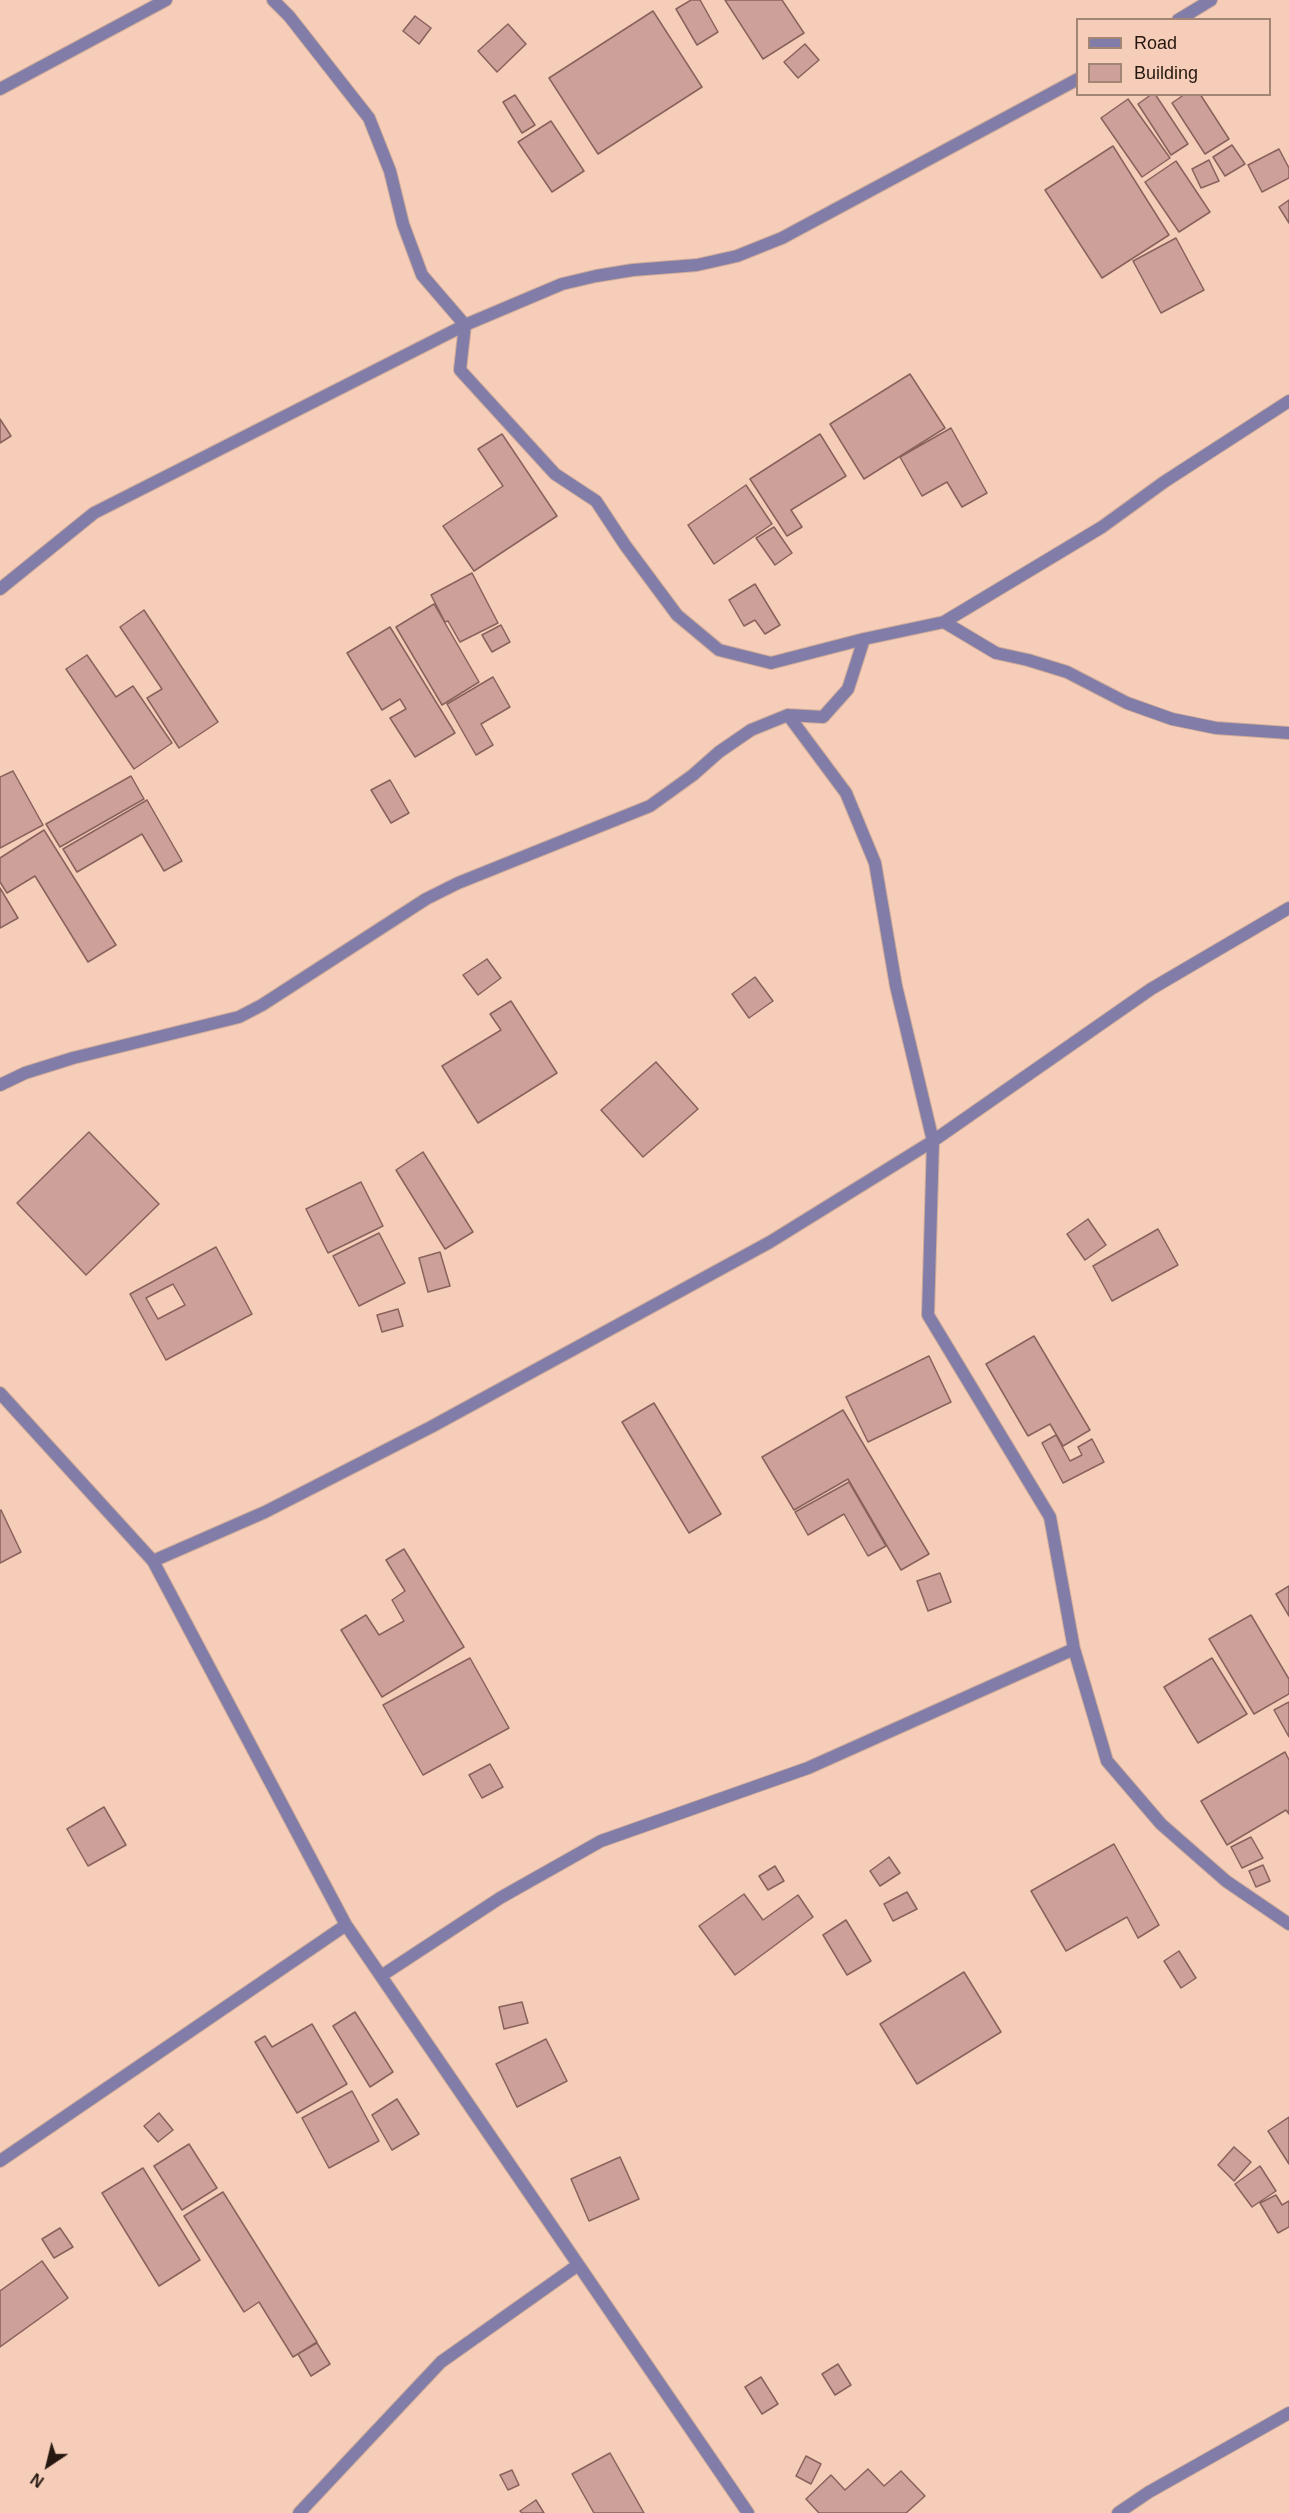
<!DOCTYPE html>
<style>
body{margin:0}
#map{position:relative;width:1289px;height:2513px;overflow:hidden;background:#f5cdb8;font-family:Arial,sans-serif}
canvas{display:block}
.legend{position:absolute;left:1076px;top:18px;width:195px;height:78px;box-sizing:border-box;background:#f5cdb8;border:2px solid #a28575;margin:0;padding:8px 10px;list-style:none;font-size:18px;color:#261810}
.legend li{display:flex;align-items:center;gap:12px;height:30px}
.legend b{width:30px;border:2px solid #a28575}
.north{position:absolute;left:18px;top:2435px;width:60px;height:60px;-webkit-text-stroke:4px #f5cdb8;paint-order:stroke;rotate:215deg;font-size:16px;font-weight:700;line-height:24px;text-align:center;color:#261810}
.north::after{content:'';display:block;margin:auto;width:21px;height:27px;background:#261810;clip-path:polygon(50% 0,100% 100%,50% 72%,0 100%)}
</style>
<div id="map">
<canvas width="1289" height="2513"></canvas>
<ul class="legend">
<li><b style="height:8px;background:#817da8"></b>Road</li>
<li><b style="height:16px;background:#cda19a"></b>Building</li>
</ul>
<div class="north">N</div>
</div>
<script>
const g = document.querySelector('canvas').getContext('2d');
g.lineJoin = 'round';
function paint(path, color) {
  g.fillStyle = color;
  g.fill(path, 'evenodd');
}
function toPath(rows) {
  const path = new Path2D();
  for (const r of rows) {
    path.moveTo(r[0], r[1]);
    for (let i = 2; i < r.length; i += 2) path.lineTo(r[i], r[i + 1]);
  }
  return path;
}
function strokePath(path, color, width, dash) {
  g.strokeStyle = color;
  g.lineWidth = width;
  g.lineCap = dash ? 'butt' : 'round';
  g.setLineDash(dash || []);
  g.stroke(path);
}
const building = toPath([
 [691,0,700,0,718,32,697,45,676,9,691,0],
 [725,0,782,0,804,33,763,59,725,0],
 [653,11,702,87,598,154,549,78,653,11],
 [415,16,431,28,419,44,403,31,415,16],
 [508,24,526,44,497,72,478,51,508,24],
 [805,44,819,60,798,78,784,62,805,44],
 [1152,94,1155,94,1188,144,1171,155,1138,104,1152,94],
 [1185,94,1200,94,1229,139,1205,154,1172,103,1185,94],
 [515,95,535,125,522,133,503,102,515,95],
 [1128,99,1170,158,1142,177,1101,118,1128,99],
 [551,121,584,171,552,192,518,142,551,121],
 [1232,145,1245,164,1225,176,1213,157,1232,145],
 [1113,146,1169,235,1102,278,1045,190,1113,146],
 [1279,149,1289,168,1289,178,1262,192,1248,165,1279,149],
 [1209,160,1219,181,1201,188,1192,169,1209,160],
 [1176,161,1210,212,1179,232,1145,182,1176,161],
 [1289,200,1289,223,1279,207,1289,200],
 [1176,238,1204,290,1161,313,1133,261,1176,238],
 [910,374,945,428,864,479,830,424,910,374],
 [0,419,11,436,0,443,0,419],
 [951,428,987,493,962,507,947,482,922,496,900,457,951,428],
 [502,434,557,516,474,571,443,526,503,486,478,449,502,434],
 [820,434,846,476,791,510,802,527,787,536,750,479,820,434],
 [746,485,772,524,714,564,688,525,746,485],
 [774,527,792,553,775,565,756,538,774,527],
 [472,573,498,623,460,642,448,621,445,622,431,595,472,573],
 [755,584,780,625,765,634,755,620,744,626,729,600,755,584],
 [434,604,479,682,442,705,396,627,434,604],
 [144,610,218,722,179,748,147,698,162,689,120,627,144,610],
 [501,625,510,642,492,652,482,635,501,625],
 [390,627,455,733,415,757,390,718,406,709,400,699,382,710,347,653,390,627],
 [87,655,116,697,133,686,172,743,134,769,66,669,87,655],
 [493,677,510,707,481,724,493,745,476,755,447,704,493,677],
 [13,771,43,825,0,848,0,777,13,771],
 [131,776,144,799,60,847,46,824,131,776],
 [390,780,409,813,391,823,371,790,390,780],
 [147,800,182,861,164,871,142,834,77,872,63,849,147,800],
 [44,830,116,945,88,962,35,876,7,893,0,882,0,858,44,830],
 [0,888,18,918,0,928,0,888],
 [487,959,501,978,478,995,463,975,487,959],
 [755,977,773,1001,749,1018,732,994,755,977],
 [511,1001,557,1073,478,1123,442,1066,501,1030,490,1014,511,1001],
 [656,1062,698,1109,643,1157,601,1110,656,1062],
 [89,1132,159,1204,86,1275,17,1203,89,1132],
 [423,1152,473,1232,445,1249,396,1170,423,1152],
 [361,1182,383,1226,328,1253,306,1209,361,1182],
 [1088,1219,1106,1245,1085,1260,1067,1234,1088,1219],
 [1158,1229,1178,1265,1112,1301,1093,1266,1158,1229],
 [379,1233,405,1283,359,1306,333,1256,379,1233],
 [216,1247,252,1314,166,1360,130,1294,216,1247],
 [173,1284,185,1305,158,1319,146,1298,173,1284],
 [440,1252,450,1286,428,1292,419,1258,440,1252],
 [398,1309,403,1326,382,1332,377,1315,398,1309],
 [1034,1336,1090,1430,1063,1446,1050,1424,1028,1436,986,1364,1034,1336],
 [929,1356,951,1402,868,1442,846,1397,929,1356],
 [654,1403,721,1514,689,1533,622,1422,654,1403],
 [843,1410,929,1554,901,1570,848,1479,794,1510,762,1457,843,1410],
 [1056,1435,1070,1461,1082,1455,1078,1447,1092,1439,1104,1462,1063,1483,1042,1443,1056,1435],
 [849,1482,886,1546,868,1556,844,1514,808,1535,795,1512,849,1482],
 [1,1510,21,1552,0,1563,0,1511,1,1510],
 [404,1549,464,1647,382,1697,341,1630,366,1615,379,1635,404,1621,392,1600,405,1591,386,1560,404,1549],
 [940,1573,951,1602,928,1611,917,1581,940,1573],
 [1289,1586,1289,1616,1276,1594,1289,1586],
 [1251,1615,1289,1679,1289,1694,1254,1714,1209,1639,1251,1615],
 [470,1658,509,1728,423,1775,383,1705,470,1658],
 [1212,1658,1247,1714,1198,1743,1164,1687,1212,1658],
 [1289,1702,1289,1737,1274,1710,1289,1702],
 [1285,1752,1289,1760,1289,1814,1286,1810,1227,1845,1201,1801,1285,1752],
 [490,1764,503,1787,482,1798,469,1775,490,1764],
 [104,1807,126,1845,88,1866,67,1829,104,1807],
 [1251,1837,1263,1858,1242,1868,1231,1847,1251,1837],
 [1114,1844,1159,1925,1138,1938,1127,1917,1066,1951,1031,1891,1114,1844],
 [889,1857,900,1873,880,1886,870,1871,889,1857],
 [1263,1865,1270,1881,1256,1887,1249,1871,1263,1865],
 [775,1866,784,1881,768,1890,759,1876,775,1866],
 [907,1892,917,1909,893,1921,884,1904,907,1892],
 [744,1894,763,1920,798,1895,813,1917,735,1975,699,1926,744,1894],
 [846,1920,871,1961,847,1975,823,1935,846,1920],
 [1179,1951,1196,1978,1181,1988,1164,1961,1179,1951],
 [964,1972,1001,2032,917,2084,880,2024,964,1972],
 [522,2002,528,2023,504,2029,499,2007,522,2002],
 [355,2012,393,2072,370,2087,333,2026,355,2012],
 [312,2024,347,2084,297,2113,255,2042,265,2036,272,2047,312,2024],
 [546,2039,567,2081,517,2107,496,2064,546,2039],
 [352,2091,379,2141,329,2168,302,2118,352,2091],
 [397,2099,419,2134,392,2150,372,2115,397,2099],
 [159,2113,173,2130,158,2142,144,2126,159,2113],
 [1289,2117,1289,2164,1268,2131,1289,2117],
 [189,2144,217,2188,182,2210,154,2166,189,2144],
 [1234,2147,1251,2162,1234,2181,1218,2165,1234,2147],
 [620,2157,639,2199,589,2221,571,2179,620,2157],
 [1260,2166,1276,2191,1252,2207,1235,2184,1260,2166],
 [143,2168,200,2260,159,2286,102,2193,143,2168],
 [223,2192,317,2342,293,2357,259,2302,244,2312,184,2216,223,2192],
 [1276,2195,1282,2205,1289,2201,1289,2227,1278,2233,1260,2203,1276,2195],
 [60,2228,73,2247,54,2258,42,2239,60,2228],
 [42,2261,68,2298,0,2347,0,2291,42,2261],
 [317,2343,330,2364,311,2376,298,2354,317,2343],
 [838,2364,851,2385,835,2395,822,2374,838,2364],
 [761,2377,778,2404,762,2414,745,2387,761,2377],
 [610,2453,644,2513,594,2513,572,2474,610,2453],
 [806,2456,821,2464,811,2484,796,2476,806,2456],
 [868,2469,884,2486,901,2471,925,2496,906,2513,819,2513,806,2499,831,2475,845,2490,868,2469],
 [512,2470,519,2485,508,2490,500,2475,512,2470],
 [536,2500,544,2513,522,2513,520,2511,536,2500]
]);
paint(building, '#cda19a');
strokePath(building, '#8a625c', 1.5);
const minor = toPath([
 [273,0,289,16,369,118,390,171,403,224,422,275,465,325,460,370,555,474,596,501,625,545,677,615,719,650,771,663,864,639],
 [1178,20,1211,0],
 [0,589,94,513,465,325,562,284,596,276,633,270,697,265,737,256,782,238,1078,79],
 [944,622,1102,527,1164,482,1289,401],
 [788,715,846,793,875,863,896,986,933,1141,928,1315,1050,1517,1074,1649,1107,1761,1161,1824,1226,1881,1289,1924],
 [0,1085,25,1073,73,1058,239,1017,262,1005,426,899,458,883,650,806,693,775,719,752,751,730,788,715,823,717,848,689,864,639,944,622,996,653,1028,660,1067,672,1127,703,1172,719,1216,728,1289,733],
 [0,1393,153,1561,346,1925,748,2513],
 [153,1561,265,1512,431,1427,770,1242,933,1141,1151,989,1289,908],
 [381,1976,500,1898,601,1841,808,1768,1074,1649],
 [0,2161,346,1925],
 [299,2513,441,2362,578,2265],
 [1118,2513,1149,2492,1289,2413]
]);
const tertiary = toPath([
 [0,89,166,0]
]);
strokePath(minor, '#d0ac9a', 14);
strokePath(tertiary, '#d0ac9a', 14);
strokePath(minor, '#817da8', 12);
strokePath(tertiary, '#817da8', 12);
</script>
